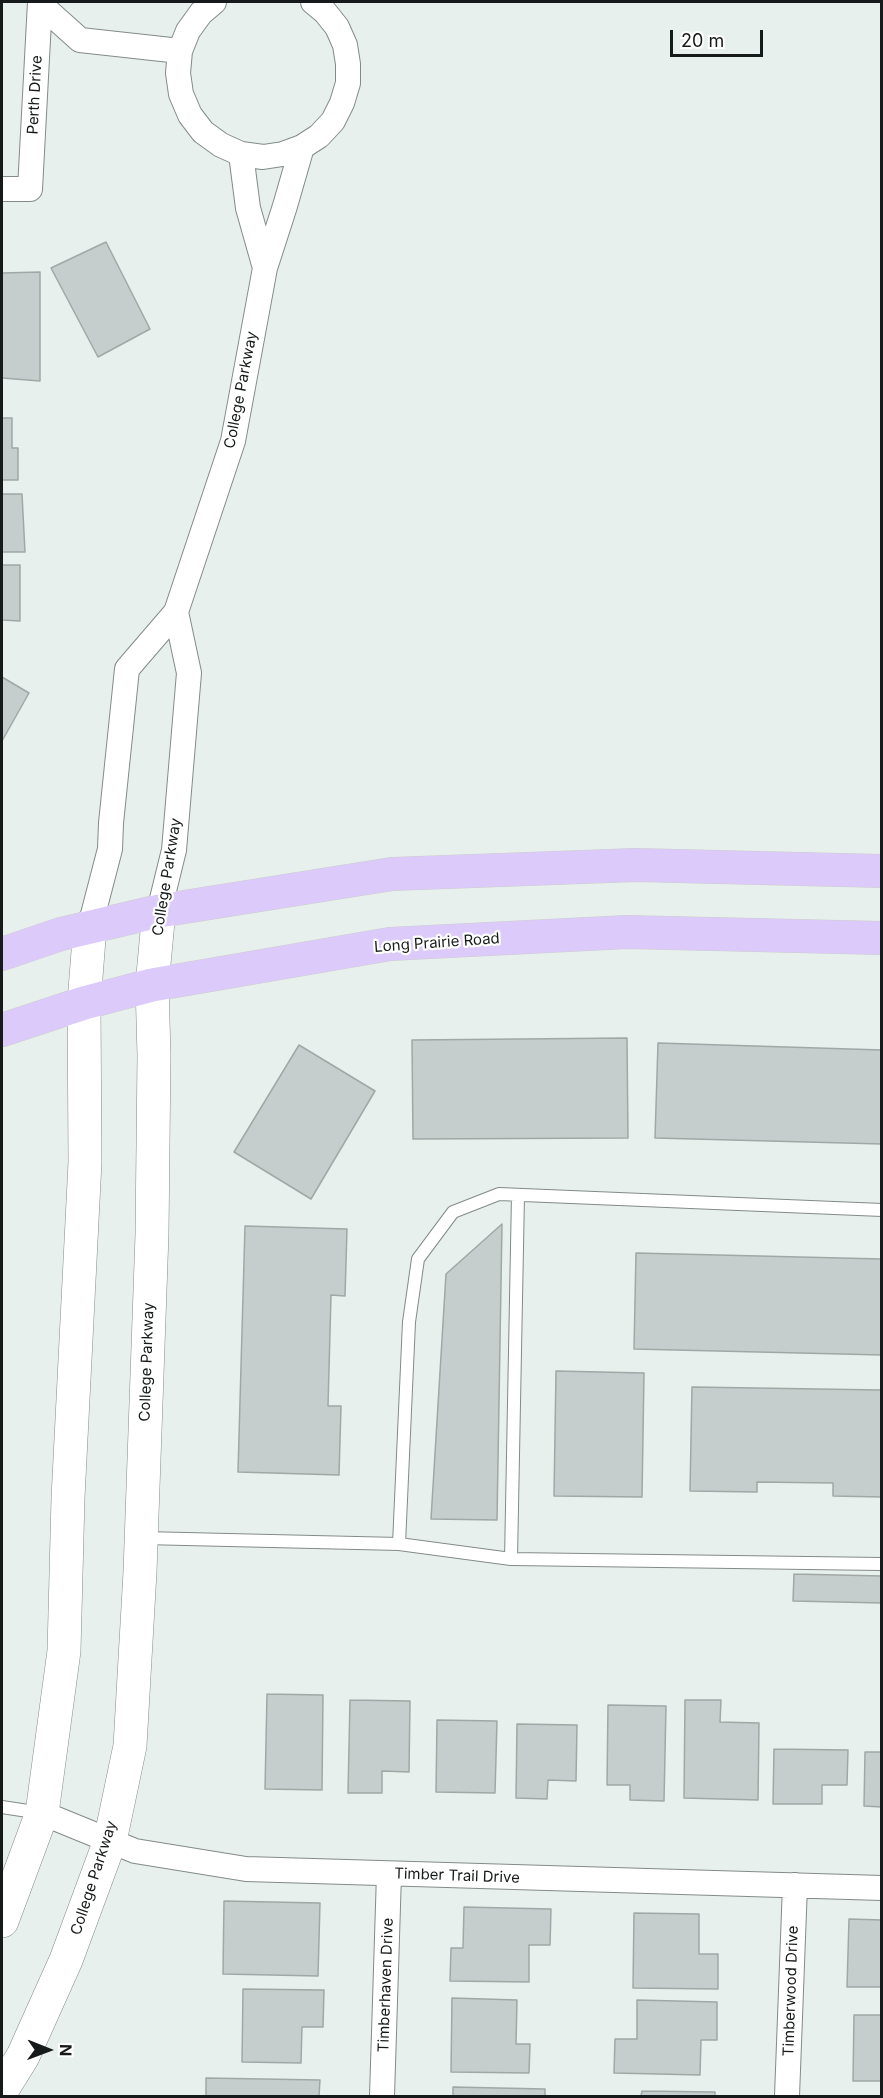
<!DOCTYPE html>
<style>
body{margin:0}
#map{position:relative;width:883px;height:2098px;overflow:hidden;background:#e8f0ee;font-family:Inter,sans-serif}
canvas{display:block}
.frame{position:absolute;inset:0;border:3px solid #171a1a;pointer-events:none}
.north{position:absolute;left:18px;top:2020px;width:60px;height:60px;-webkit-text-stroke:4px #fff;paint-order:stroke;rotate:91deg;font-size:16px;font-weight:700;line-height:24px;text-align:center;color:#171a1a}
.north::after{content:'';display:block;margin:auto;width:21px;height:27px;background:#171a1a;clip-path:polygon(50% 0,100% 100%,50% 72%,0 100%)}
.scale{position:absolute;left:670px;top:30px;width:93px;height:27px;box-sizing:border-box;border:3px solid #171a1a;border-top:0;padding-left:8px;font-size:18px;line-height:21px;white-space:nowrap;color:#171a1a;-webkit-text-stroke:4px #fff;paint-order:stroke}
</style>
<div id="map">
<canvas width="883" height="2098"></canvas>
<div class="frame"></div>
<div class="north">N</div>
<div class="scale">20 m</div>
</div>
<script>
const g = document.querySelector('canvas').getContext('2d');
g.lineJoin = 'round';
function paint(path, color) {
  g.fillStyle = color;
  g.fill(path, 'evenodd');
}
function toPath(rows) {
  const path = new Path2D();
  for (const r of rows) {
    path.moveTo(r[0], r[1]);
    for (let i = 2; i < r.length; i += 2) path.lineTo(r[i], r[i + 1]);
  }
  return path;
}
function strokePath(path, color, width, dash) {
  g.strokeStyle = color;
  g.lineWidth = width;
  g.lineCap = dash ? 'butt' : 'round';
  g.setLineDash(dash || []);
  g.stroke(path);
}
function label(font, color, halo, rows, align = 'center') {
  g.font = font + ' Inter,sans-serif';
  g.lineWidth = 4.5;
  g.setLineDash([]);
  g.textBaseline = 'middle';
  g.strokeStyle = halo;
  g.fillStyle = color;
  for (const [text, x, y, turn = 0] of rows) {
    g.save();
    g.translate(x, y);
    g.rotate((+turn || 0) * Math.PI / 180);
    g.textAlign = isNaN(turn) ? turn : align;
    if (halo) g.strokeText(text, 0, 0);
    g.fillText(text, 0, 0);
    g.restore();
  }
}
const building = toPath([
 [106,242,150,329,98,357,51,268,106,242],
 [40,272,40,381,2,378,2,273,40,272],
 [2,418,12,418,12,448,18,448,18,480,2,480,2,418],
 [2,494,22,494,25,552,2,552,2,494],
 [2,565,20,565,20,621,2,620,2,565],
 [2,677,29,693,2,741,2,677],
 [627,1038,628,1138,413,1139,412,1040,627,1038],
 [658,1043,882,1050,882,1144,655,1138,658,1043],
 [299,1045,375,1091,311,1199,234,1152,299,1045],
 [502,1224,497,1520,431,1519,446,1274,502,1224],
 [245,1226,347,1229,345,1296,331,1295,328,1406,341,1406,339,1475,238,1472,245,1226],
 [636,1253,882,1259,882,1355,634,1349,636,1253],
 [556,1371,644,1373,642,1497,554,1496,556,1371],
 [692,1387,882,1390,882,1497,833,1496,833,1483,757,1482,757,1492,690,1491,692,1387],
 [794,1574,882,1576,882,1603,793,1601,794,1574],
 [267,1694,323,1695,322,1790,265,1789,267,1694],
 [350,1700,410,1701,409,1772,382,1771,382,1793,348,1793,350,1700],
 [685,1700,721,1700,720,1722,759,1723,758,1800,684,1798,685,1700],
 [608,1705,666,1706,664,1801,630,1800,630,1785,607,1785,608,1705],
 [437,1720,497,1721,495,1793,436,1792,437,1720],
 [517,1724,577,1725,576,1781,548,1780,547,1799,516,1798,517,1724],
 [774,1749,848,1750,847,1785,822,1785,822,1804,773,1804,774,1749],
 [865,1752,882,1752,882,1807,864,1806,865,1752],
 [224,1901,320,1903,318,1976,223,1974,224,1901],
 [464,1907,551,1909,550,1945,529,1945,529,1982,450,1981,451,1948,463,1948,464,1907],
 [634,1913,699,1914,699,1954,718,1954,718,1989,633,1988,634,1913],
 [849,1919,882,1920,882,1987,847,1987,849,1919],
 [243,1989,324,1990,323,2027,302,2027,301,2063,242,2062,243,1989],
 [452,1998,517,2000,516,2044,530,2044,529,2073,451,2072,452,1998],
 [637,2000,717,2002,717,2040,701,2040,700,2075,614,2073,615,2039,637,2039,637,2000],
 [854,2015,882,2015,882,2081,853,2081,854,2015],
 [206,2078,320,2080,319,2096,206,2096,206,2078],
 [453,2087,545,2089,545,2096,453,2096,453,2087],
 [642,2091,715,2092,715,2096,641,2096,642,2091]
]);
paint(building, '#c5cecc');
strokePath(building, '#a0a8a6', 1.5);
const service = toPath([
 [143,1538,399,1544,511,1559,882,1564],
 [399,1544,409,1322,418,1259,453,1212,499,1194,882,1210],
 [511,1559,518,1195],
 [2,1807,41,1813]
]);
const minor = toPath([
 [45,2,40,4,80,40,180,51],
 [214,2,201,13,188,31,180,51,178,73,181,94,190,115,203,132,221,145,241,154,263,157,283,154,302,147,319,136,333,121,342,103,348,83,348,64,345,45,337,27,325,12,313,2],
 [241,154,248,208,265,268],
 [2,189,30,189,40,2],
 [159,911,174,850,189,673,176,612],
 [90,926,110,849,111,823,127,669,176,612,233,441,265,268,285,206,302,147],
 [42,1813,135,1851,246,1869,882,1888],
 [382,2096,389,1874],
 [787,2096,795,1885]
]);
const secondary = toPath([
 [2,1921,42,1813,64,1651,68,1498,85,1162,84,1003,90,926],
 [2,2090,23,2056,66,1960,110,1841,130,1746,140,1572,152,1234,154,1055,152,985,159,911]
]);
const primary = toPath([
 [2,954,61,934,159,911,392,874,636,865,882,871],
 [2,1030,84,1003,152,985,390,944,627,932,882,938]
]);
strokePath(service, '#838b89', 14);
strokePath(minor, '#838b89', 26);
strokePath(secondary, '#838b89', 34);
strokePath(primary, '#cccdcd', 34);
strokePath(service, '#fff', 12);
strokePath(minor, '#fff', 24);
strokePath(secondary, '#fff', 33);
strokePath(primary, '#dccafb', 33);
label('15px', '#171a1a', '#fff', [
 ["Perth Drive",35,95,-87],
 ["College Parkway",241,390,-79],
 ["College Parkway",167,877,-81],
 ["Long Prairie Road",437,943,-4],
 ["College Parkway",147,1362,-88],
 ["Timber Trail Drive",457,1876,2],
 ["College Parkway",94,1878,-72],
 ["Timberhaven Drive",386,1985,-88],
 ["Timberwood Drive",791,1991,-88]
]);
</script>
